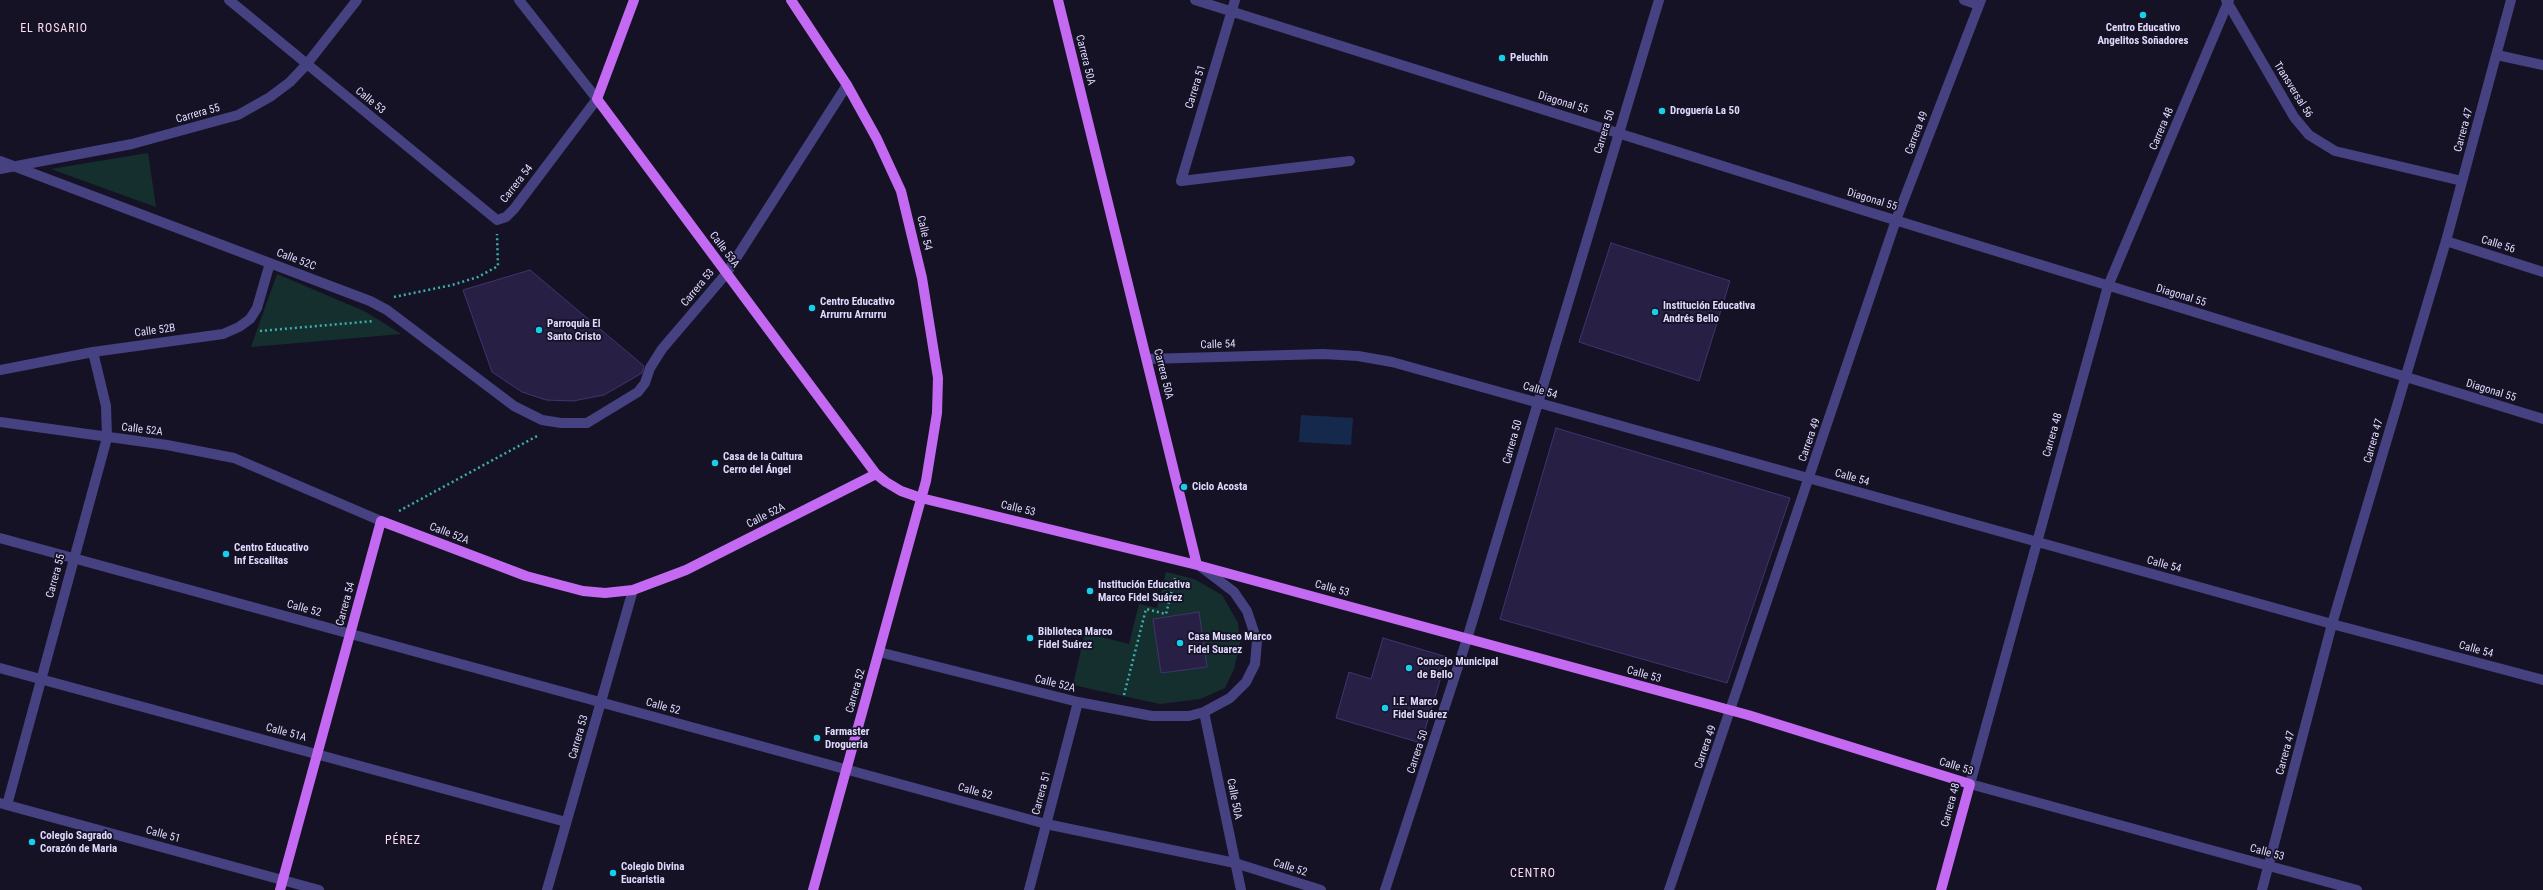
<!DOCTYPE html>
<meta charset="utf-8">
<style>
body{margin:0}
canvas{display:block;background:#161226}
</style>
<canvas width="2543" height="890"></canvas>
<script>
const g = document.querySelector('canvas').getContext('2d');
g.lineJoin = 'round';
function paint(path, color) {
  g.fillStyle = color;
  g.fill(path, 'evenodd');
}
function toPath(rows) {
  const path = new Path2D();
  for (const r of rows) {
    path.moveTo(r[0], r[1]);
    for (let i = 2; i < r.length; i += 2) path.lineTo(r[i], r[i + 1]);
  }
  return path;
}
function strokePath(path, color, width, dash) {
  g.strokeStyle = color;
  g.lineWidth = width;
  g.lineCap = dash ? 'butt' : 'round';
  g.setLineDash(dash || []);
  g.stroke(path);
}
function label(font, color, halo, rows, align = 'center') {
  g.font = font + ' "Roboto Condensed",sans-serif';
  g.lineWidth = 3.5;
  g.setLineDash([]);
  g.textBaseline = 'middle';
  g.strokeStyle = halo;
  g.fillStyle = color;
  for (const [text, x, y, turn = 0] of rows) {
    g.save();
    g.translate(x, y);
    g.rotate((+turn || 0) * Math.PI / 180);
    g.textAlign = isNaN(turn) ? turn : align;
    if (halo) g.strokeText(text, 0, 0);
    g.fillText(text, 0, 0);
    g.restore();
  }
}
paint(toPath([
 [148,153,156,207,51,169],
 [277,274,366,312,401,334,251,347],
 [1166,572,1194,579,1222,595,1238,623,1240,643,1234,669,1225,688,1200,699,1160,704,1073,685,1085,633,1129,644,1139,604,1157,608]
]), '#152f2f');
paint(toPath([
 [1301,415,1353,418,1351,445,1299,442]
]), '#15294c');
const building = toPath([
 [1611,243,1730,281,1699,381,1579,342,1611,243],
 [530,270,644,366,642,373,604,395,573,401,546,400,522,392,492,372,463,290,530,270],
 [1556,428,1790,498,1727,683,1500,619,1556,428],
 [1199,612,1207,667,1161,673,1153,619,1199,612],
 [1383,638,1447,657,1421,743,1336,718,1349,672,1371,679,1383,638]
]);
paint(building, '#281f45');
strokePath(building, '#41336f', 1);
strokePath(toPath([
 [394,297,452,285,478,277,498,266,497,234],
 [260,331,374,321],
 [399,511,539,435],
 [1124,695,1146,609,1166,614,1175,578]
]), '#3bafac', 2.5, [2, 3]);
strokePath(toPath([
 [229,0,497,220,506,217,514,209,597,99,519,0],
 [1195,0,1872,213,2543,419],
 [1235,0,1181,181,1350,161],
 [1964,0,1979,5],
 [2226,0,2294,117,2309,135,2335,151,2462,181],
 [2229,0,2108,286,1970,784,2357,890],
 [2497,55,2543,65],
 [0,161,370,301,387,310,514,406,542,420,561,423,587,423,638,392,645,383,650,368,662,349,726,274,847,85],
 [0,169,132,144,238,115,270,97,290,82,306,65,357,0],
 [2446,241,2543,272],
 [1147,359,1323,354,1358,356,1392,362,2332,624,2543,680],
 [0,370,93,352,223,334,239,327,250,319,257,308,270,263],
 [0,422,167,445,234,458,381,521],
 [0,538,1046,824,1235,863,1321,890],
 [879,652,1078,702,1152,716,1189,716,1204,712,1230,698,1246,682,1255,664,1257,641,1247,611,1234,592,1200,566],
 [0,668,566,822],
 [1204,712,1241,890],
 [0,803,319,890],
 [7,805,107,438,106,406,93,352],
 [547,890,633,590],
 [1029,890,1078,702],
 [1385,890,1467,639,1659,0],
 [1669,890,1896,220,1981,0],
 [2262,890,2332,624,2446,241,2511,0]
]), '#464181', 10);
strokePath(toPath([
 [634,0,597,99,876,474,886,482,901,491,921,498,1197,565,1748,715,1970,784,1941,890],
 [791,0,847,85,877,139,901,191,922,278,938,378,937,413,926,481,813,890],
 [1058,0,1197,565],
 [280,890,381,521,526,576,583,591,605,593,633,590,686,570,876,474]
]), '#c46af2', 10);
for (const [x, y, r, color] of [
 [2143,15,4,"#17ceeb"],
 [1502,58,4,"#17ceeb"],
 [1662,111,4,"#17ceeb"],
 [812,308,4,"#17ceeb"],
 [1655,312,4,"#17ceeb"],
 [539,330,4,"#17ceeb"],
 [715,463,4,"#17ceeb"],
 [1184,487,4,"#17ceeb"],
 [226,554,4,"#17ceeb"],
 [1090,591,4,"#17ceeb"],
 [1030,638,4,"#17ceeb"],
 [1180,643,4,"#17ceeb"],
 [1409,668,4,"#17ceeb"],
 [1385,708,4,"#17ceeb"],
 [817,738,4,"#17ceeb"],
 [32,842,4,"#17ceeb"],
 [613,873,4,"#17ceeb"]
]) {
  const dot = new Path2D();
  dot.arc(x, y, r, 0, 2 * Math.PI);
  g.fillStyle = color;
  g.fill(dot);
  strokePath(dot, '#161226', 1.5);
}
label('bold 11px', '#dfdafc', '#161226', [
 ["Centro Educativo",2143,28,"center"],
 ["Angelitos Soñadores",2143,41,"center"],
 ["Peluchin",1510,58],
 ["Droguería La 50",1670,111],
 ["Centro Educativo",820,302],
 ["Arrurru Arrurru",820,315],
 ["Institución Educativa",1663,306],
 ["Andrés Bello",1663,319],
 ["Parroquia El",547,324],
 ["Santo Cristo",547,337],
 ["Casa de la Cultura",723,457],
 ["Cerro del Ángel",723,470],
 ["Ciclo Acosta",1192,487],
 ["Centro Educativo",234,548],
 ["Inf Escalitas",234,561],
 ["Institución Educativa",1098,585],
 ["Marco Fidel Suárez",1098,598],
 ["Biblioteca Marco",1038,632],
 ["Fidel Suárez",1038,645],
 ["Casa Museo Marco",1188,637],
 ["Fidel Suarez",1188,650],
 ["Concejo Municipal",1417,662],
 ["de Bello",1417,675],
 ["I.E. Marco",1393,702],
 ["Fidel Suárez",1393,715],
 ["Farmaster",825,732],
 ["Drogueria",825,745],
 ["Colegio Sagrado",40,836],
 ["Corazón de Maria",40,849],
 ["Colegio Divina",621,867],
 ["Eucaristia",621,880]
], 'left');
label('11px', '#dfdafc', '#161226', [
 ["Carrera 50A",1085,60,76],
 ["Carrera 51",1196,87,-73],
 ["Transversal 56",2293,90,58],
 ["Calle 53",370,101,39],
 ["Diagonal 55",1563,103,17],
 ["Carrera 55",198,114,-16],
 ["Carrera 48",2162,129,-67],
 ["Carrera 47",2464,130,-75],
 ["Carrera 50",1605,132,-73],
 ["Carrera 49",1917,133,-69],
 ["Carrera 54",517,184,-52],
 ["Diagonal 55",1872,200,17],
 ["Calle 54",924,233,77],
 ["Calle 56",2498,245,17],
 ["Calle 53A",724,250,53],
 ["Calle 52C",296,260,21],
 ["Carrera 53",698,288,-50],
 ["Diagonal 55",2181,296,17],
 ["Calle 52B",155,331,-8],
 ["Calle 54",1218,345,-2],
 ["Carrera 50A",1163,374,76],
 ["Calle 54",1540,391,16],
 ["Diagonal 55",2491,391,17],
 ["Calle 52A",142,430,7],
 ["Carrera 48",2053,435,-74],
 ["Carrera 49",1810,440,-71],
 ["Carrera 47",2374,441,-74],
 ["Carrera 50",1513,442,-74],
 ["Calle 54",1852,478,16],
 ["Calle 53",1018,509,13],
 ["Calle 52A",766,516,-27],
 ["Calle 52A",449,534,21],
 ["Calle 54",2164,565,15],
 ["Carrera 55",56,576,-75],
 ["Calle 53",1332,589,15],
 ["Carrera 54",346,604,-75],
 ["Calle 52",304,609,15],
 ["Calle 54",2476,650,15],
 ["Calle 53",1644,675,15],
 ["Calle 52A",1055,684,14],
 ["Carrera 52",856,691,-74],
 ["Calle 52",663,707,15],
 ["Calle 51A",286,733,15],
 ["Carrera 53",579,737,-74],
 ["Carrera 49",1706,747,-71],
 ["Carrera 50",1418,752,-72],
 ["Carrera 47",2286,753,-75],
 ["Calle 53",1956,767,17],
 ["Calle 52",975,792,15],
 ["Carrera 51",1042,793,-75],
 ["Calle 50A",1234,799,79],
 ["Carrera 48",1951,805,-75],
 ["Calle 51",163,835,15],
 ["Calle 53",2267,853,15],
 ["Calle 52",1290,868,17]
]);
g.letterSpacing = '1px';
label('12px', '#fcdcef', '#161226', [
 ["EL ROSARIO",54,29],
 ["PÉREZ",403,841],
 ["CENTRO",1533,874]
]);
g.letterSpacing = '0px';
</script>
